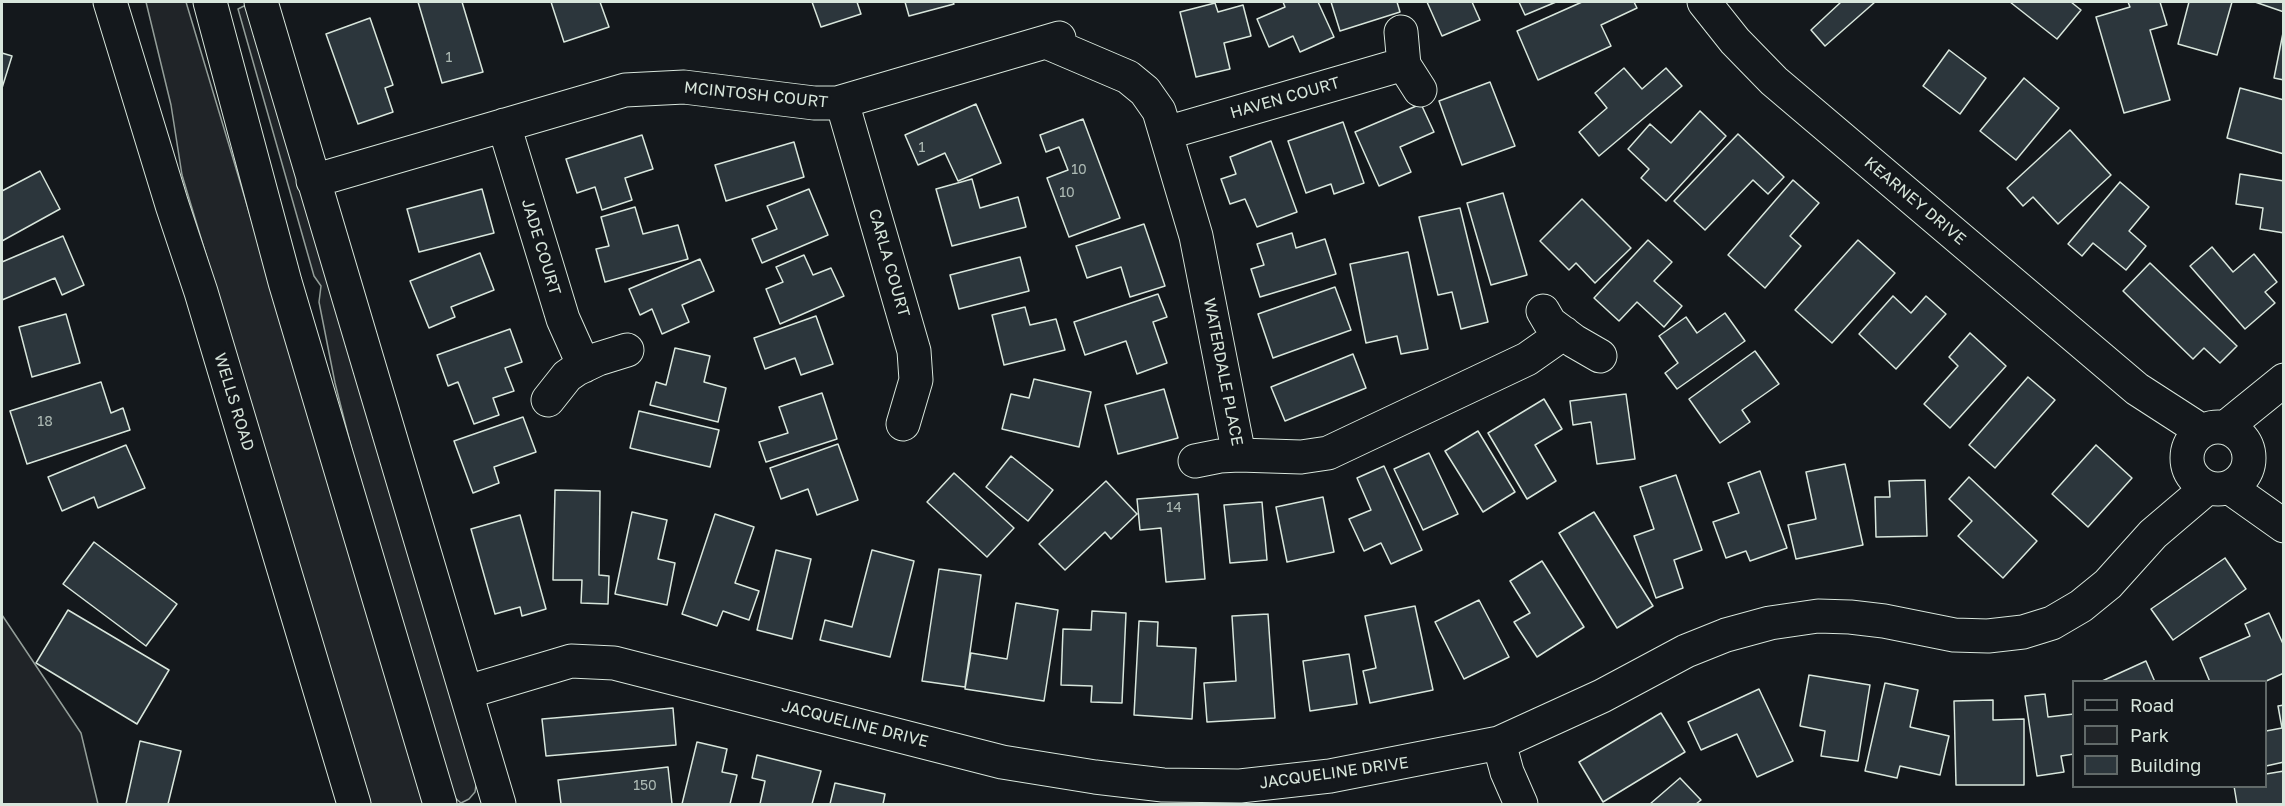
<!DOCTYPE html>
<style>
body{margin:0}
#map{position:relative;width:2285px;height:806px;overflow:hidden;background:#14181c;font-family:"Golos Text",sans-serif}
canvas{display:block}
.frame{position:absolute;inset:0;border:3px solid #d8e6dc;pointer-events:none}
.legend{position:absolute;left:2072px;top:680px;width:195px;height:108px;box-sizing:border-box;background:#14181c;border:2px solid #626a69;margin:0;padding:8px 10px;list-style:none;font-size:18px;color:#d8e6dc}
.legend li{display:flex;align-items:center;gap:12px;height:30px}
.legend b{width:30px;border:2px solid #626a69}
</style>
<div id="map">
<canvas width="2285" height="806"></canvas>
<div class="frame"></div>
<ul class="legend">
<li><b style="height:8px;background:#14181c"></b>Road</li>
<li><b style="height:16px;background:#202428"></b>Park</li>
<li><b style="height:16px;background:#2c363c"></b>Building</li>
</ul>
</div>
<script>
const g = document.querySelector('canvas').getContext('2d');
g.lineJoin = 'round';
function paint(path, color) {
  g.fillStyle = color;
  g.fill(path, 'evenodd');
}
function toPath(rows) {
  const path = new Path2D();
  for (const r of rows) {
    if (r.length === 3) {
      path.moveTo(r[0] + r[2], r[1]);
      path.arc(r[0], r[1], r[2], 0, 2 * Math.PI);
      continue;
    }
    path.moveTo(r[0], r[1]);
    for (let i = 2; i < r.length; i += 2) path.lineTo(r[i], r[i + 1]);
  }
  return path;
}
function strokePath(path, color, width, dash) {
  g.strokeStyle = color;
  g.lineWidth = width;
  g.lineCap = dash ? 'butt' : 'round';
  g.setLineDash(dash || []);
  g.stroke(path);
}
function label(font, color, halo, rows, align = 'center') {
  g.font = font + ' "Golos Text",sans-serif';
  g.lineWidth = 4.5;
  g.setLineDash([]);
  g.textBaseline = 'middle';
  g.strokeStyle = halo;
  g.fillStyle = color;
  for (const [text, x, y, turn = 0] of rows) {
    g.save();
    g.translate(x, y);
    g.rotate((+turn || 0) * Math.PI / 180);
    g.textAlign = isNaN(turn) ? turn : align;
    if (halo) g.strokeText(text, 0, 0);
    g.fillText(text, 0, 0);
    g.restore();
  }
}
const green = toPath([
 [146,2,186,2,427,804,371,804,182,175,171,105,146,2],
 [250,3,477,778,475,792,469,799,461,803,454,797,362,490,335,383,319,302,321,286,314,276,238,9,250,3],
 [2,615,81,733,98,804,2,804,2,615]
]);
paint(green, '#202428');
strokePath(green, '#939e99', 1.5);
const building = toPath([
 [418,2,462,2,483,72,442,83,418,2],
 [551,2,600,2,609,27,564,42,551,2],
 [812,2,857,2,861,14,821,27,812,2],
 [905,2,953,2,954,4,909,16,905,2],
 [1283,2,1318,2,1334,37,1300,52,1293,36,1269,47,1257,19,1285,7,1283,2],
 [1331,2,1397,2,1400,12,1340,31,1331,2],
 [1427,2,1472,2,1480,20,1442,36,1427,2],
 [1519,2,1556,2,1525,15,1519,2],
 [1582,2,1634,2,1637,8,1601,25,1611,46,1538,80,1517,31,1582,2],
 [1841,2,1875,2,1825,46,1811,30,1841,2],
 [2010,2,2071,2,2081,10,2057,39,2010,2],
 [2128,2,2160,2,2167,25,2150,30,2170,100,2124,113,2096,17,2130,7,2128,2],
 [2189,2,2232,2,2217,55,2178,44,2189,2],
 [2255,2,2284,2,2284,12,2255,2],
 [1215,3,1218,12,1243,5,1251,36,1224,43,1230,69,1196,77,1180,12,1215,3],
 [370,18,393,85,385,88,393,112,358,124,326,34,370,18],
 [2283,33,2284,33,2284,80,2274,78,2283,33],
 [1949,50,1986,78,1960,114,1923,86,1949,50],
 [2,53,12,56,2,88,2,53],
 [1624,68,1642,89,1666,68,1682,86,1599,156,1579,132,1607,108,1595,93,1624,68],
 [2024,78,2059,108,2016,160,1980,131,2024,78],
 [1490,82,1515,146,1462,165,1439,101,1490,82],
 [2240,88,2284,100,2284,154,2227,138,2240,88],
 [976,104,1001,163,958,181,945,153,918,165,905,135,976,104],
 [1421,104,1434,132,1400,147,1411,172,1379,186,1355,132,1421,104],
 [1700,111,1726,136,1666,201,1641,178,1649,169,1628,149,1650,124,1671,143,1700,111],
 [1083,119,1120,218,1069,237,1047,178,1068,170,1059,147,1046,152,1040,135,1083,119],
 [1343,122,1364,183,1334,194,1331,184,1306,193,1288,141,1343,122],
 [2070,130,2111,175,2058,224,2033,197,2023,206,2007,188,2070,130],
 [1738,134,1784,177,1768,194,1753,180,1705,230,1674,201,1738,134],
 [642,135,653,169,625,178,632,200,602,210,595,187,577,193,566,159,642,135],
 [1271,141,1297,212,1257,227,1245,199,1230,204,1221,179,1236,174,1230,157,1271,141],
 [794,142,804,177,726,201,715,165,794,142],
 [40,171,60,209,2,241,2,191,40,171],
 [2240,174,2284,181,2284,233,2260,229,2263,208,2236,204,2240,174],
 [972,179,980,208,1018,197,1026,227,952,246,936,189,972,179],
 [1793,180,1819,203,1790,236,1801,246,1765,288,1728,255,1793,180],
 [2120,182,2149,207,2129,231,2146,246,2126,270,2093,243,2082,256,2068,244,2120,182],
 [482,189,494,233,419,252,407,209,482,189],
 [809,189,828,235,762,263,752,239,777,229,767,206,809,189],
 [1503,193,1527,275,1491,285,1467,203,1503,193],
 [1582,199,1631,248,1595,283,1576,263,1569,270,1540,241,1582,199],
 [635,207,643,234,678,225,688,259,605,282,596,249,609,246,601,217,635,207],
 [1460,208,1488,322,1461,329,1452,292,1438,295,1419,217,1460,208],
 [1144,224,1165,286,1130,297,1121,267,1087,278,1076,246,1144,224],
 [1292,233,1296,248,1325,239,1336,274,1260,297,1251,269,1264,265,1257,244,1292,233],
 [63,236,84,285,62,295,55,278,2,300,2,262,63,236],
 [1648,240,1672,262,1654,281,1682,306,1664,327,1637,302,1619,321,1594,298,1648,240],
 [1858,240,1895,273,1832,343,1795,310,1858,240],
 [2212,247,2233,272,2254,254,2277,282,2265,292,2275,303,2245,329,2190,266,2212,247],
 [1408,252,1428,349,1401,354,1397,336,1366,343,1350,264,1408,252],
 [480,253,494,290,451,307,455,317,429,328,410,281,480,253],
 [804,255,813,275,831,268,844,296,780,324,766,289,783,282,776,267,804,255],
 [1020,257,1029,291,959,309,950,275,1020,257],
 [700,259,714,291,682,305,689,322,662,334,652,309,640,315,629,289,700,259],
 [2150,263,2237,346,2220,363,2204,348,2193,359,2123,291,2150,263],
 [1335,287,1351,330,1273,358,1258,314,1335,287],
 [1158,294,1167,317,1153,322,1167,363,1137,374,1126,341,1085,355,1074,322,1158,294],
 [1893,296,1911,313,1926,296,1946,314,1896,369,1859,334,1893,296],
 [1025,307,1030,325,1056,319,1065,350,1004,365,992,315,1025,307],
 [1725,313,1745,341,1677,389,1665,373,1678,363,1659,336,1686,317,1697,333,1725,313],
 [66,314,80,363,32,377,19,327,66,314],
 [816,316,833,364,801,375,795,358,765,369,754,338,816,316],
 [510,329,522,362,505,368,514,391,493,398,499,415,474,424,458,382,448,386,437,355,510,329],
 [1970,333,2006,366,1950,428,1924,404,1958,366,1949,357,1970,333],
 [675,348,710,356,704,382,726,388,718,422,650,405,656,382,666,385,675,348],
 [1755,351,1779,384,1742,410,1750,422,1720,443,1689,399,1755,351],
 [1353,354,1366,388,1285,421,1271,387,1353,354],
 [2028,377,2055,400,1995,468,1969,445,2028,377],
 [1034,379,1091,392,1079,447,1002,429,1011,394,1029,398,1034,379],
 [101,382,111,413,123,408,130,430,27,464,10,411,101,382],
 [1164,389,1178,438,1118,454,1105,405,1164,389],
 [822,393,837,439,766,462,759,442,788,433,779,407,822,393],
 [1626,394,1635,459,1597,464,1591,422,1573,425,1570,401,1626,394],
 [1544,399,1562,429,1535,445,1556,481,1527,499,1488,433,1544,399],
 [639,411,719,430,710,467,630,448,639,411],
 [523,417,536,452,494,467,499,483,473,493,454,441,523,417],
 [1478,431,1515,492,1483,512,1445,451,1478,431],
 [838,444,858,500,817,515,808,489,781,499,770,468,838,444],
 [126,445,145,488,98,508,94,497,62,511,48,477,126,445],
 [2096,445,2132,478,2088,527,2052,494,2096,445],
 [1429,453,1458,514,1423,530,1394,469,1429,453],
 [1011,456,1053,490,1028,521,986,487,1011,456],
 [1845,464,1863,545,1796,559,1788,525,1816,519,1806,472,1845,464],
 [1384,466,1422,550,1391,564,1381,543,1364,551,1349,519,1371,510,1357,478,1384,466],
 [1760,471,1787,548,1750,561,1746,551,1726,558,1713,522,1739,513,1728,483,1760,471],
 [954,473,1014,528,987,557,927,502,954,473],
 [1676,475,1702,550,1674,560,1683,588,1656,598,1634,536,1654,529,1640,487,1676,475],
 [1969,477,2037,541,2003,578,1958,536,1972,521,1949,499,1969,477],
 [1925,480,1927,536,1876,537,1875,497,1890,497,1889,481,1925,480],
 [1106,481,1137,514,1111,539,1105,532,1065,570,1039,544,1106,481],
 [555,490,600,491,599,575,609,576,608,604,581,603,582,580,553,580,555,490],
 [1198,494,1205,579,1166,582,1161,528,1140,530,1137,499,1198,494],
 [1323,497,1334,552,1287,562,1276,507,1323,497],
 [1262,502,1267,560,1230,563,1224,505,1262,502],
 [632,512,667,520,658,559,675,563,667,605,615,594,632,512],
 [1594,512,1653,606,1617,628,1559,533,1594,512],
 [715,514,754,527,735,583,759,591,749,620,723,611,717,626,682,614,715,514],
 [520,515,546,609,522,616,520,607,495,614,471,529,520,515],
 [94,542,177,604,146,646,63,584,94,542],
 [776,550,811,559,792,639,757,630,776,550],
 [872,550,914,561,890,657,820,640,825,620,852,627,872,550],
 [2225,558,2246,589,2173,640,2151,609,2225,558],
 [1542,561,1584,627,1537,657,1514,622,1530,613,1510,581,1542,561],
 [939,569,981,575,965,687,922,681,939,569],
 [1479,600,1509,657,1464,679,1435,622,1479,600],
 [1016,603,1058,610,1044,701,965,689,971,653,1007,659,1016,603],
 [1415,606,1433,690,1370,703,1363,671,1376,668,1365,616,1415,606],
 [68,610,169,670,137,724,36,663,68,610],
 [1092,611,1126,613,1122,703,1091,702,1092,686,1061,685,1063,629,1091,630,1092,611],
 [2269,613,2284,646,2284,673,2264,682,2210,682,2200,658,2250,636,2245,624,2269,613],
 [1268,614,1275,718,1207,722,1204,683,1236,681,1232,616,1268,614],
 [1139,621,1158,622,1157,646,1196,648,1192,719,1134,715,1139,621],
 [1349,654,1357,704,1310,711,1303,661,1349,654],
 [2146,661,2155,682,2100,682,2146,661],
 [1809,675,1870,685,1858,761,1821,756,1825,731,1800,726,1809,675],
 [1885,683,1918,690,1910,727,1949,736,1940,775,1900,766,1897,778,1865,771,1885,683],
 [1759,689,1793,761,1757,777,1737,734,1701,750,1688,722,1759,689],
 [2045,694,2048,717,2074,714,2074,754,2061,756,2064,772,2037,776,2025,696,2045,694],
 [1993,700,1993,720,2024,719,2024,785,1956,785,1954,701,1993,700],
 [2284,705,2284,762,2266,766,2266,731,2282,728,2278,706,2284,705],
 [673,708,676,745,546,756,542,719,673,708],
 [1661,713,1685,752,1603,802,1579,762,1661,713],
 [140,741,181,751,168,804,126,804,140,741],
 [697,742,727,749,722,772,737,775,730,804,682,804,697,742],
 [757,755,821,771,812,804,760,804,765,781,752,778,757,755],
 [668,767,672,804,561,804,558,780,668,767],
 [2284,771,2284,804,2237,804,2234,786,2266,786,2266,774,2284,771],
 [1680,778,1701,800,1696,804,1650,804,1680,778],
 [835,783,885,794,883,804,830,804,835,783]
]);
paint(building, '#2c363c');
strokePath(building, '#d8e6dc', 1.5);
const minor = toPath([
 [261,2,499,804],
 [1704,2,1735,41,1774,81,2137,389,2202,431],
 [1401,32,1404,65,1420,90],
 [1046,42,1128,77,1145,91,1159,111,1196,236,1239,455,1301,457,1328,453,1527,359,1564,333],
 [842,102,914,351,916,380,903,424],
 [504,125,563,319,584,366],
 [1166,133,1404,64],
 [313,181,625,90,684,87,814,103,837,103,1059,38],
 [1543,311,1550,323,1574,341,1600,356],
 [548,400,567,376,577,369,598,359,627,350],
 [2218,458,31],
 [2226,427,2284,380],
 [1195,461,1220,456,1239,455],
 [2229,487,2284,526],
 [467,692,571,661,614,663,1002,762,1095,777,1163,785,1240,786,1330,776,1499,743,1602,696,1686,651,1726,635,1770,623,1818,616,1850,617,1884,621,1954,635,1988,636,2023,632,2052,623,2081,606,2108,584,2153,534,2207,488],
 [1499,743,1507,772,1521,804]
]);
const major = toPath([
 [110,2,172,205,201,292,354,804],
 [210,2,285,282,440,804]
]);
strokePath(minor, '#d8e6dc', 35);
strokePath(major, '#d8e6dc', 35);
strokePath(minor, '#14181c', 33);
strokePath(major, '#14181c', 33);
label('14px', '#adbab4', null, [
 ["1",449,58],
 ["1",922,148],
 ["10",1079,170],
 ["10",1067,193],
 ["18",45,422],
 ["14",1174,508],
 ["150",645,786]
]);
label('16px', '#d8e6dc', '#14181c', [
 ["MCINTOSH COURT",756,95,6],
 ["HAVEN COURT",1285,98,-16],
 ["KEARNEY DRIVE",1915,201,40],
 ["JADE COURT",541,247,73],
 ["CARLA COURT",889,263,74],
 ["WATERDALE PLACE",1223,372,79],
 ["WELLS ROAD",234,402,73],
 ["JACQUELINE DRIVE",855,724,14],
 ["JACQUELINE DRIVE",1334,773,-8]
]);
</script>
